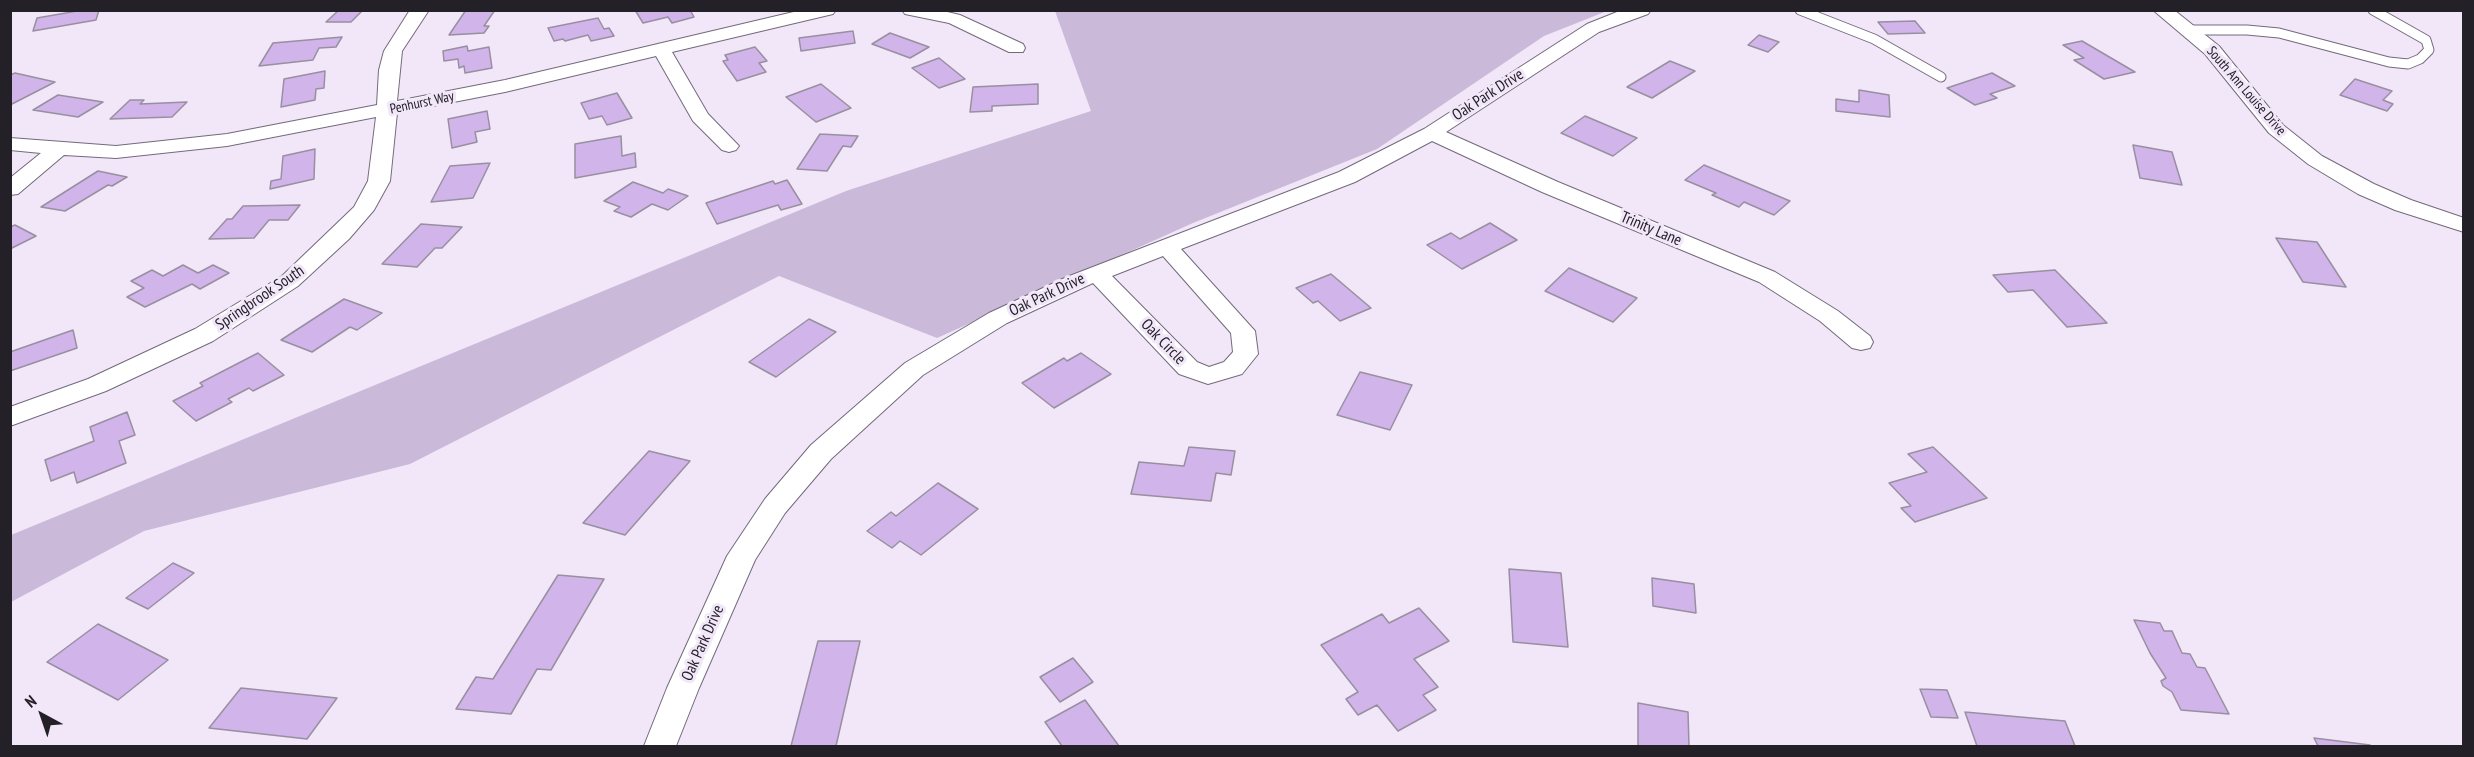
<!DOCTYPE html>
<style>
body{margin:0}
#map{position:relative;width:2474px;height:757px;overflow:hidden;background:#f1e7f9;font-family:"PT Sans Narrow",sans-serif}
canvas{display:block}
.frame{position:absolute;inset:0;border:12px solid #242027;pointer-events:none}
.north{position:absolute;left:12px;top:685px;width:60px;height:60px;-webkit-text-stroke:4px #f1e7f9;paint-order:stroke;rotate:320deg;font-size:16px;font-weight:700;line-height:24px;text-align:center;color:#242027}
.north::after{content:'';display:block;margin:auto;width:21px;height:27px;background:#242027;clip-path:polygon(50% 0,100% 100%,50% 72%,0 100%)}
</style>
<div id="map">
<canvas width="2474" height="757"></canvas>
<div class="frame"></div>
<div class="north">N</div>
</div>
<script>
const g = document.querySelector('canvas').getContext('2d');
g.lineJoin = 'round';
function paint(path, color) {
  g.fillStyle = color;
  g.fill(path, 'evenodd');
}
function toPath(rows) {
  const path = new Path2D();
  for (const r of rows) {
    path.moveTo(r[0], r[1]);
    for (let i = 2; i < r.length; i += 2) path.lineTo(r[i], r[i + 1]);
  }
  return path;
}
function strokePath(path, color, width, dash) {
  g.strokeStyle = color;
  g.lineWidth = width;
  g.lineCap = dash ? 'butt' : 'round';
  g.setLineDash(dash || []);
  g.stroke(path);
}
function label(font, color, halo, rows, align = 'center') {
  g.font = font + ' "PT Sans Narrow",sans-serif';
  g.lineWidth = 6;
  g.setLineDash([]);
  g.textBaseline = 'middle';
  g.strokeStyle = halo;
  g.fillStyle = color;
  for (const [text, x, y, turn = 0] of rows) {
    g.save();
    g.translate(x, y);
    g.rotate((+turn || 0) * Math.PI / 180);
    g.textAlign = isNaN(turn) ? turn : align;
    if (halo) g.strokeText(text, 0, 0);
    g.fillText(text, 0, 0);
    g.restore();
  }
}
paint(toPath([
 [1055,11,1607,11,1544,36,1377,149,1193,223,937,338,779,276,410,464,144,531,11,602,11,535,846,191,1091,111]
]), '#cab9d9');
const building = toPath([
 [83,10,99,10,96,20,33,31,37,18,83,10],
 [339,10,363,10,351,22,326,22,339,10],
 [466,10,495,10,484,26,489,26,484,33,449,35,466,10],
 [635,10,690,10,694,17,672,23,668,17,643,23,635,10],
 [598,18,604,29,609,28,614,36,591,41,588,35,565,41,563,39,554,41,548,28,598,18],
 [1915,21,1925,33,1888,34,1878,22,1915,21],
 [853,31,855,43,801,51,799,38,853,31],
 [890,33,929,47,910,58,872,44,890,33],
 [1759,35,1779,42,1768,52,1748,45,1759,35],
 [342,37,336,47,319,48,313,60,259,66,273,43,342,37],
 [2082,41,2135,72,2104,79,2074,60,2084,58,2063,45,2082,41],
 [467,46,468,51,489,47,492,68,465,73,464,66,459,68,458,59,444,61,443,51,467,46],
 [755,47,767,61,759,63,766,72,737,81,723,61,728,60,725,55,755,47],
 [939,58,965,79,939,88,912,68,939,58],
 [1670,61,1695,71,1652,98,1627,87,1670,61],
 [325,71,324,88,316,89,315,100,281,107,284,79,325,71],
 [15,73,55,82,10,105,10,75,15,73],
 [1992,73,2015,86,1990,94,1997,98,1975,105,1947,88,1992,73],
 [2355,79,2392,91,2383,100,2393,104,2387,111,2340,95,2355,79],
 [821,84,851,108,816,122,786,97,821,84],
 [1038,84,1038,104,992,106,992,111,970,112,973,87,1038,84],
 [1859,90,1889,95,1890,117,1836,111,1836,99,1859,102,1859,90],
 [617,93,632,118,607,125,602,116,589,119,581,103,617,93],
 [58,95,84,99,103,102,78,117,33,110,58,95],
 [130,100,144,100,140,104,187,102,172,117,110,119,130,100],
 [487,111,490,129,475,132,477,142,452,148,448,119,487,111],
 [1585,116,1637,138,1613,156,1561,133,1585,116],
 [820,134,858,136,851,147,843,146,827,171,797,169,820,134],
 [621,136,622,156,635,153,636,167,575,178,575,144,621,136],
 [2133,145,2172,152,2182,185,2140,178,2133,145],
 [315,149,314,179,270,189,271,181,281,179,283,156,315,149],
 [490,163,473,198,431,202,450,166,490,163],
 [1704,165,1790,201,1774,215,1744,202,1739,207,1712,195,1716,193,1685,180,1704,165],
 [98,171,127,177,112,186,108,185,65,211,41,207,98,171],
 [787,180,802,204,781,210,778,205,717,224,706,203,773,181,775,184,787,180],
 [633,182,663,193,668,189,688,196,668,210,652,204,631,217,614,211,620,207,604,201,633,182],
 [300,205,288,220,269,220,254,238,209,239,227,219,232,219,243,206,300,205],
 [1490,223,1517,240,1462,269,1427,245,1451,233,1460,239,1490,223],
 [421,224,462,227,442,248,435,248,417,267,382,264,421,224],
 [15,225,36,236,10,249,10,227,15,225],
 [2276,238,2317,242,2346,287,2303,282,2276,238],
 [183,265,198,273,213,265,229,273,200,289,192,284,145,307,127,297,144,288,131,281,152,270,163,276,183,265],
 [1569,268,1637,298,1613,322,1545,291,1569,268],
 [2055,270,2107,323,2067,327,2033,290,2008,292,1993,275,2055,270],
 [1331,274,1371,308,1340,321,1318,301,1313,303,1296,288,1331,274],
 [344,299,382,313,357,330,350,327,312,352,281,340,344,299],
 [809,319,836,332,776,377,749,362,809,319],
 [73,330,77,348,10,371,10,352,73,330],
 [258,353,284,375,253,391,249,388,228,399,232,402,196,421,173,401,203,386,200,383,258,353],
 [1081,353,1111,374,1054,408,1022,383,1064,358,1067,361,1081,353],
 [1360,372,1412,385,1390,430,1337,415,1360,372],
 [127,412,135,435,119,441,126,463,77,483,74,472,51,481,45,460,94,441,90,427,127,412],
 [1189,447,1235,451,1231,475,1216,473,1211,501,1131,494,1139,462,1184,466,1189,447],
 [1933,447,1987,498,1915,522,1901,508,1911,506,1889,483,1927,472,1908,454,1933,447],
 [649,451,690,461,625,535,583,523,649,451],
 [938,483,978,509,921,555,900,541,892,548,867,531,891,512,896,516,938,483],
 [173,563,194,573,148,609,126,598,173,563],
 [1509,569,1561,573,1568,647,1513,642,1509,569],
 [558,575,604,579,551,670,537,669,511,714,456,709,476,677,493,679,558,575],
 [1652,578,1694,584,1696,613,1653,606,1652,578],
 [1419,608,1449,641,1414,659,1438,687,1423,695,1436,710,1398,731,1377,705,1358,715,1346,699,1358,692,1321,645,1382,614,1389,623,1419,608],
 [2134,620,2160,623,2164,631,2172,631,2182,653,2190,654,2197,667,2205,668,2229,714,2181,710,2172,692,2163,686,2161,681,2166,678,2150,653,2134,620],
 [98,624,168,660,118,700,47,662,98,624],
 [818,641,860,641,836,746,791,746,818,641],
 [1073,658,1093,682,1060,702,1040,677,1073,658],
 [241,688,337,698,307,739,209,728,241,688],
 [1920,689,1947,690,1958,718,1931,717,1920,689],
 [1085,700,1119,746,1062,746,1045,722,1085,700],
 [1638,703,1688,712,1689,746,1638,746,1638,703],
 [1965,712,2065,721,2075,746,1977,746,1965,712],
 [2314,738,2370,745,2371,746,2318,746,2314,738]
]);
paint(building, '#d1b4e9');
strokePath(building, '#988fa0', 1.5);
const lane = toPath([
 [1800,10,1874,39,1941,77],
 [2188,30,2247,30,2279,33,2389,62,2408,64,2420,59,2429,50,2426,40,2373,10]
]);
const street = toPath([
 [410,10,429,10,402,51,397,101,505,80,802,10,836,10,833,14,672,52,708,114,739,146,736,150,729,152,722,150,693,121,656,56,505,92,397,113,390,181,374,210,349,239,298,286,213,341,106,391,10,426,10,407,88,379,195,329,282,276,354,207,368,181,376,117,227,146,116,158,64,155,18,194,10,195,10,178,41,153,10,150,10,138,116,146,227,134,377,105,379,70,384,51,410,10],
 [902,10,939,10,960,15,1023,44,1025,48,1023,52,1009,52,949,23,905,14,902,10],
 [1622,10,1651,10,1648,14,1599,32,1446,132,1558,182,1775,272,1838,311,1870,336,1873,342,1870,348,1861,350,1852,348,1820,321,1759,282,1542,192,1432,141,1355,182,1181,249,1255,331,1258,354,1242,374,1208,384,1179,374,1093,283,1007,323,923,375,831,459,785,513,755,560,699,688,676,746,644,746,667,688,727,556,765,499,811,445,905,363,989,313,1067,277,1339,172,1424,129,1587,24,1622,10],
 [1163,256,1231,333,1233,352,1224,362,1209,367,1197,362,1112,276,1163,256],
 [2153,10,2174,10,2219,46,2283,125,2322,156,2374,184,2411,200,2464,218,2464,232,2395,210,2358,194,2308,164,2269,133,2205,54,2153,10]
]);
strokePath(lane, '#736a7a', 11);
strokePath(street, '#736a7a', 2);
strokePath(lane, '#fff', 9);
paint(street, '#fff');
label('14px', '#242027', '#f1e7f9', [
 ["South Ann Louise Drive",2246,91,49],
 ["Penhurst Way",422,103,-12]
]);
label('16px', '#242027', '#f1e7f9', [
 ["Oak Park Drive",1488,95,-33],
 ["Trinity Lane",1651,229,23],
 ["Oak Park Drive",1047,295,-25],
 ["Springbrook South",260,298,-34],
 ["Oak Circle",1163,342,46],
 ["Oak Park Drive",703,643,-66]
]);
</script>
